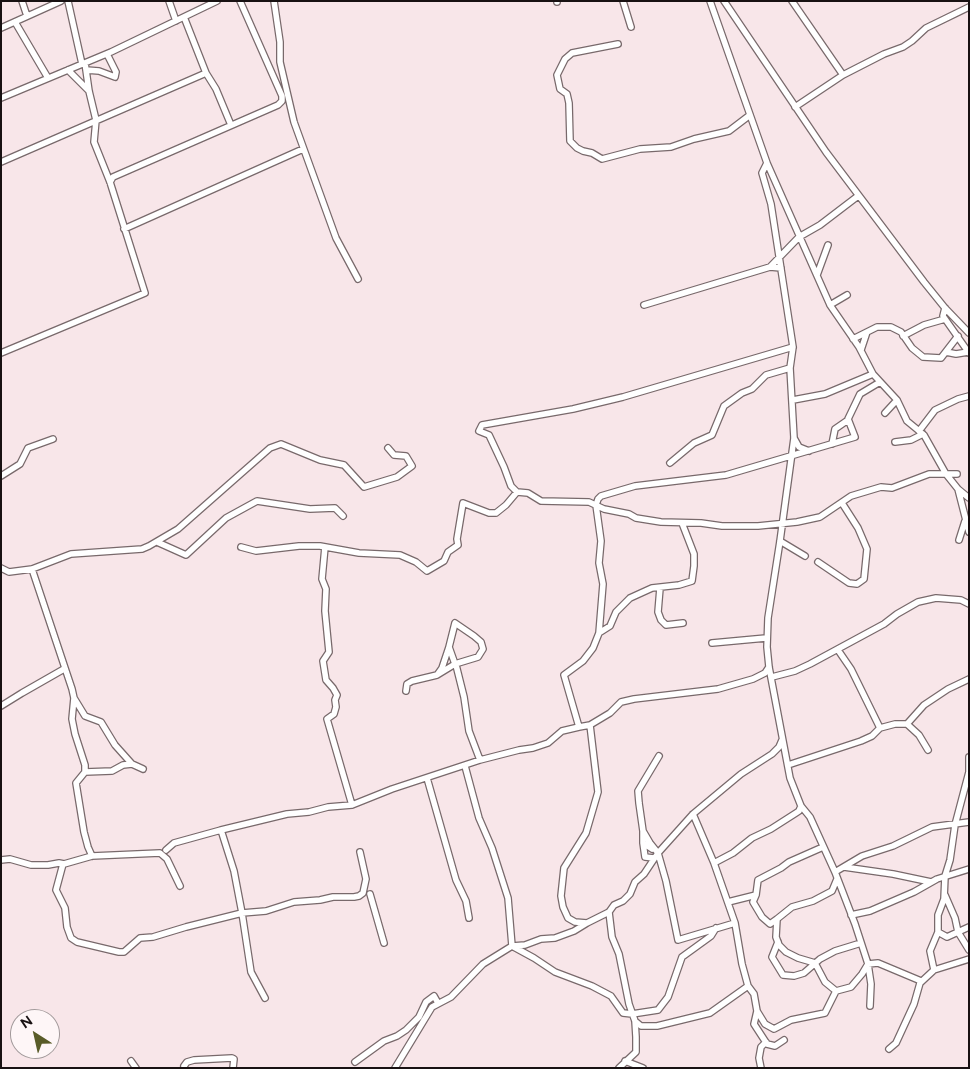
<!DOCTYPE html>
<style>
body{margin:0}
#map{position:relative;width:970px;height:1069px;overflow:hidden;background:#f8e6e9;font-family:Figtree,sans-serif}
canvas{display:block}
.frame{position:absolute;inset:0;border:2px solid #181112;pointer-events:none}
.north{position:absolute;left:10px;top:1009px;width:50px;height:50px;box-sizing:border-box;background:#fef6f7;border:1px solid #a29a9b;border-radius:50%;rotate:325deg;font-size:14px;font-weight:700;line-height:20px;text-align:center;color:#181112}
.north::after{content:'';display:block;margin:auto;width:18px;height:22px;background:#595b28;clip-path:polygon(50% 0,100% 100%,50% 72%,0 100%)}
</style>
<div id="map">
<canvas width="970" height="1069"></canvas>
<div class="frame"></div>
<div class="north">N</div>
</div>
<script>
const g = document.querySelector('canvas').getContext('2d');
g.lineJoin = 'round';
function toPath(rows) {
  const path = new Path2D();
  for (const r of rows) {
    path.moveTo(r[0], r[1]);
    for (let i = 2; i < r.length; i += 2) path.lineTo(r[i], r[i + 1]);
  }
  return path;
}
function strokePath(path, color, width, dash) {
  g.strokeStyle = color;
  g.lineWidth = width;
  g.lineCap = dash ? 'butt' : 'round';
  g.setLineDash(dash || []);
  g.stroke(path);
}
const minor = toPath([
 [22,1,27,16],
 [68,1,82,64],
 [169,1,176,21],
 [274,1,280,42,280,62,294,122,336,238,358,279],
 [557,1,557,2],
 [623,1,631,27],
 [710,1,767,163,762,173,771,204,793,347,790,368,794,438,780,541,768,618,767,647,769,667,790,778,801,806,810,817,835,872,855,924,868,964,871,984,870,1006],
 [724,1,826,152,924,282,945,308,969,333],
 [792,1,843,75],
 [15,22,48,78],
 [1,28,61,1],
 [618,44,572,53,565,59,557,75,560,89,567,94,569,103,570,141,577,148,583,151,592,153,602,159,640,149,671,147,694,139,729,131,750,115],
 [68,70,89,91],
 [86,70,99,71,115,77,116,72,107,54],
 [206,73,216,89,231,125],
 [1,98,111,52,217,1],
 [795,107,843,75,884,54,903,47,912,41,926,28,969,7],
 [1,162,206,73,184,17],
 [767,163,830,305,859,347,873,374,897,400,907,421,924,435,946,474,958,489,969,532],
 [110,182,113,177,278,105,282,101,282,96,240,1],
 [124,229,303,149],
 [770,267,799,237,820,225,858,196],
 [817,275,828,245],
 [644,305,770,267,781,268],
 [830,305,847,295],
 [945,308,943,316,969,353],
 [903,336,924,325,945,319],
 [853,339,877,327,891,327,901,332,912,348,923,357,941,358,958,336],
 [793,347,623,397,573,409,482,425,479,431,489,435,504,467,511,486,517,492,528,493,541,501,589,502,604,509,629,514,636,518,661,522,701,523,722,526,758,526,797,522,820,517,851,496,881,487,892,488,929,474,957,474],
 [861,350,867,332],
 [946,352,956,354,968,352],
 [1,353,145,293,110,182,94,142,96,120,89,91,85,63],
 [793,400,825,394,873,374],
 [885,413,897,400],
 [919,431,935,410,958,399,969,396],
 [794,438,799,447,809,451],
 [895,442,911,440,923,434],
 [832,444,835,429,848,420],
 [670,463,694,443,712,435,724,406,742,393,752,389,766,375,790,368],
 [1,476,20,464,28,448,53,439],
 [958,489,969,498],
 [959,540,965,521],
 [780,541,805,556],
 [157,542,186,555,226,518,257,501,310,509,335,508,343,516],
 [241,547,256,551,299,546,320,546,359,553,400,555,416,562,427,571,444,561,448,552,458,545,457,539,463,503,489,513,496,513,506,505,517,492],
 [325,547,322,579,326,589,325,611,329,652,323,661,326,680,333,688,337,695,335,700,336,707,334,714,327,719,352,805],
 [818,562,849,583,857,584,864,579,867,549,858,528,842,503],
 [1,568,9,572,32,569,71,554,142,549,149,546,178,529,270,448,281,444,320,460,344,465,364,487,397,477,412,466,406,456,394,455,388,448],
 [32,569,72,689,74,698,72,719,75,734,85,765,85,772,76,783,84,832,88,847,92,856],
 [660,588,658,612,661,620,666,625,683,623],
 [599,633,610,626,616,612,630,598,652,588,679,585,692,581,694,566,694,554,682,523],
 [712,643,766,638],
 [838,650,851,669,880,728],
 [437,675,455,664,478,657,483,649,481,642,474,636,455,623,449,647,455,664,456,665,464,697,469,731,480,760],
 [772,677,795,671,810,664,884,624,897,614,918,602,936,598,961,600,969,604],
 [406,691,407,684,412,681,437,675,442,668,449,647],
 [74,698,85,716,101,722,115,745,132,764,123,765,112,771,85,772],
 [1,706,22,693,64,669],
 [907,724,919,735,928,750],
 [590,725,610,713,621,702,634,699,718,689,753,679,765,673,769,667],
 [659,756,638,791,639,803,643,831,650,843,658,853,666,881,678,940,735,923],
 [969,757,969,772,955,825,950,860,945,876,944,899,938,915,938,932,930,951,934,970,969,959],
 [132,764,143,769],
 [788,765,861,741,872,736,880,728,895,724,907,724,924,705,948,689,969,679],
 [465,766,479,818,492,848,508,898,512,946,534,958,555,972,592,986,611,996,623,1013,632,1014,658,1010,668,997,682,957,711,936,716,928],
 [427,778,456,880,466,901,469,918],
 [801,806,799,811,796,813,771,829,752,838,733,853,714,863,735,923,742,964,748,986,754,994,757,1011,765,1024,774,1029,791,1020,825,1013,836,991],
 [693,814,714,863],
 [221,830,287,814,309,812,328,807,352,805,392,789,480,760,519,750,533,748,548,743,562,731,579,727],
 [643,831,643,843,652,849],
 [643,843,645,857,654,858],
 [1,860,10,859,31,865,48,865,59,863,64,864,92,856,160,853,167,859,180,886],
 [63,864,56,890,65,908,67,927,71,938,77,942,119,952,124,952,140,938,153,937,186,927,242,913,234,871,221,830,174,843,166,850],
 [844,867,893,874,931,882],
 [835,872,862,856,893,846,932,827,969,822],
 [837,879,832,891,813,901,792,907,777,919,776,937,779,945,786,952,798,958,815,963,825,982,836,991,851,987,862,974,868,964,878,963,921,981],
 [370,894,384,943],
 [756,895,753,902,762,917,770,924,777,919],
 [945,895,955,918,958,932,969,950],
 [728,902,756,895,758,880,781,868,789,862,823,847],
 [609,912,612,937,619,954,629,1004,635,1021,636,1037,636,1052,619,1068],
 [851,915,870,911,914,892,937,879,969,869],
 [587,923,609,912,614,905,623,901,630,894,635,882,644,874,658,853,693,814,741,774,772,754,779,747,782,740],
 [938,932,947,937,969,927],
 [778,942,772,957,783,975,794,976,804,973,820,959,835,951,861,943],
 [265,998,251,972,242,913,266,911,294,902,320,900,333,897,354,897,359,896,363,893,366,879,360,852],
 [757,1011,754,1024,767,1044,775,1046,784,1040],
 [635,1021,641,1026,657,1026,710,1013,748,986],
 [889,1049,896,1043,914,1004,920,983,934,970],
 [131,1061,136,1068],
 [625,1061,643,1068],
 [355,1062,384,1041,397,1036,406,1030,419,1017,426,1002,434,996,438,1003],
 [184,1066,187,1062,194,1060,232,1058,234,1059,233,1068],
 [395,1068,432,1007,451,997,483,964,512,946,525,945,541,939,555,938,574,931,587,923,575,922,568,918,563,907,561,896,564,868,586,833,598,792,590,725,579,727,564,675,583,661,593,648,599,633,603,584,599,563,601,541,596,505,598,499,601,496,635,486,726,475,855,437,848,419,860,394,880,382],
 [761,1068,759,1058,761,1047,766,1042]
]);
strokePath(minor, '#78696b', 8);
strokePath(minor, '#fff', 5.5);
</script>
